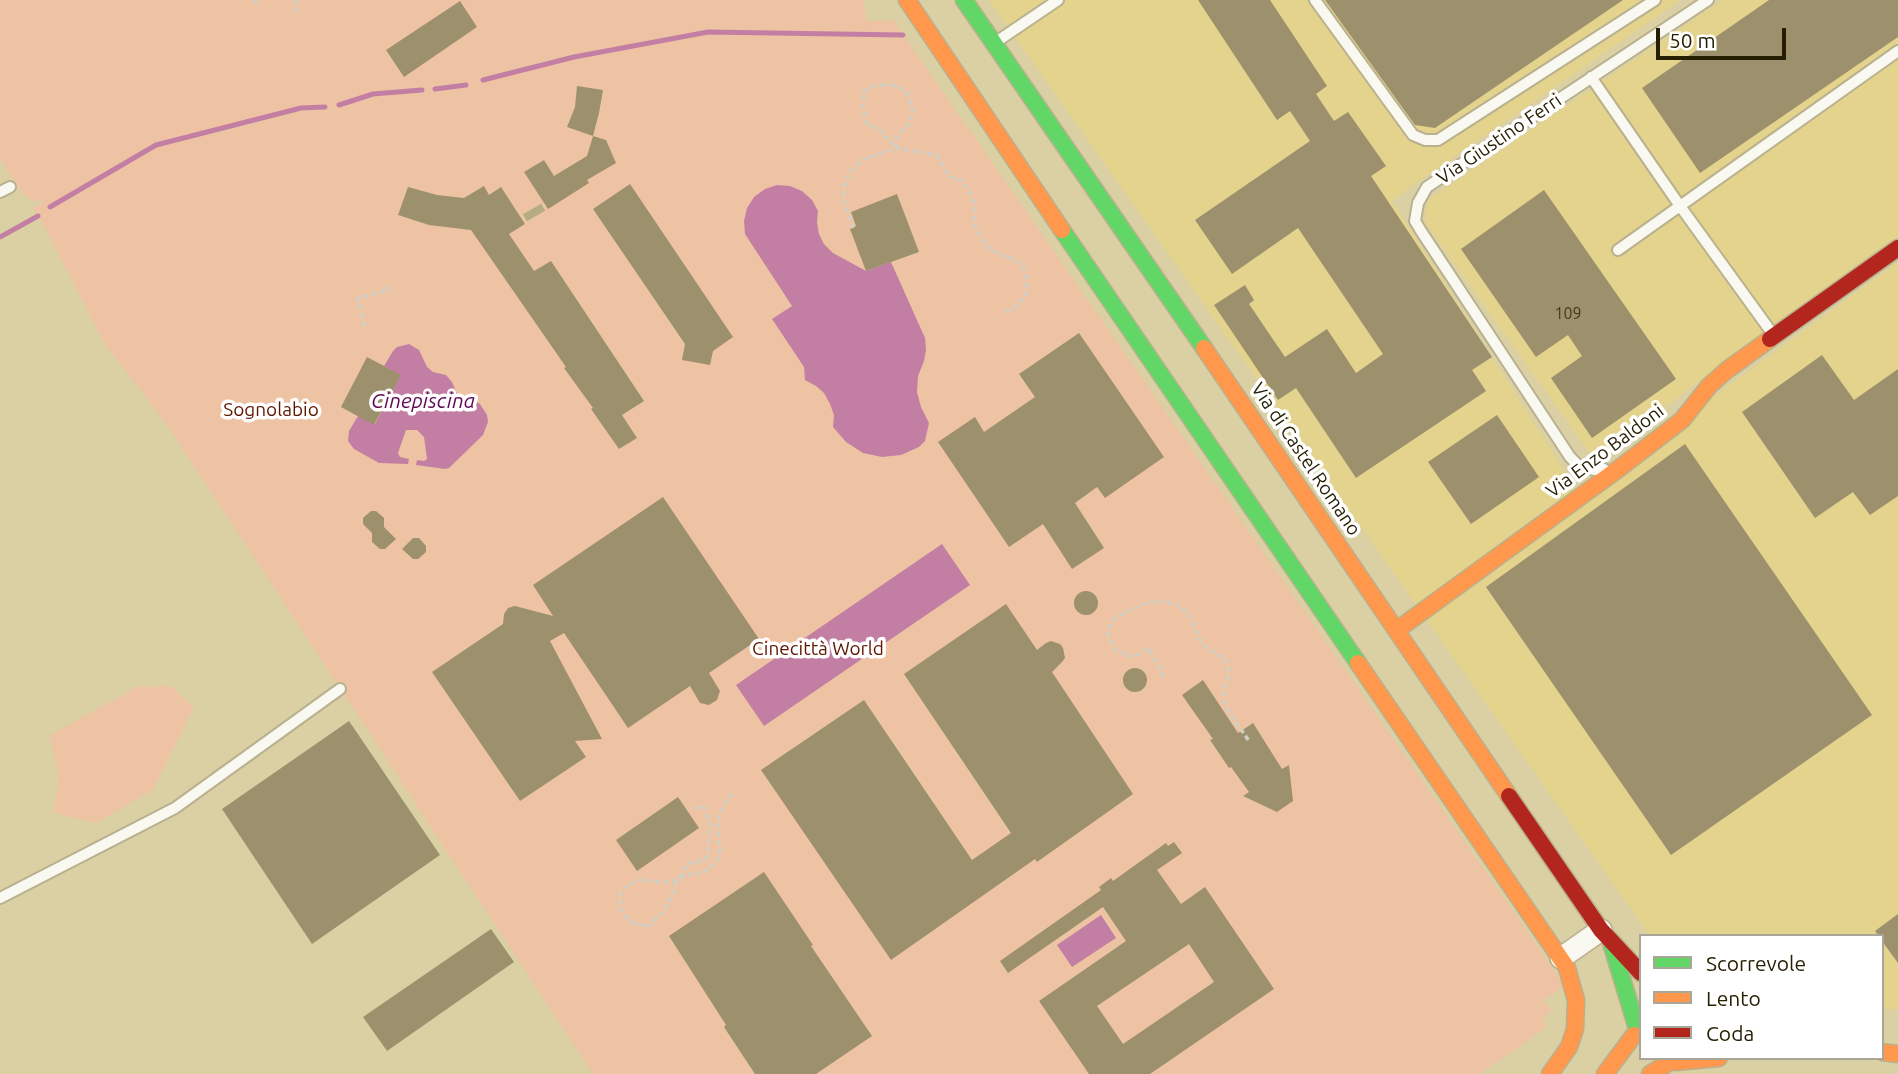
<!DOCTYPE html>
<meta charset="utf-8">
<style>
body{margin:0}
#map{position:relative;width:1898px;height:1074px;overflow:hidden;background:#dad0a4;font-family:Ubuntu,sans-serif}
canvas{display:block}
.legend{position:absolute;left:1639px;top:934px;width:245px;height:126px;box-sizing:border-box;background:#fff;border:2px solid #a8a599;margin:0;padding:9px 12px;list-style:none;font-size:21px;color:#251e00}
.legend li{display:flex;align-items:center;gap:14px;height:35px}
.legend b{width:35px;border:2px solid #a8a599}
.scale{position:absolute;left:1656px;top:28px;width:130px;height:32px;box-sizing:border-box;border:4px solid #251e00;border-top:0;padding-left:9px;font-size:21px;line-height:24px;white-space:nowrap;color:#251e00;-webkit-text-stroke:5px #fff;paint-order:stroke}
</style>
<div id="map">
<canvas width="1898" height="1074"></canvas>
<ul class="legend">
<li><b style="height:9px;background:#63d668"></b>Scorrevole</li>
<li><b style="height:9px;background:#ff974d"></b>Lento</li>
<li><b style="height:9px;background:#b3261e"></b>Coda</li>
</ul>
<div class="scale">50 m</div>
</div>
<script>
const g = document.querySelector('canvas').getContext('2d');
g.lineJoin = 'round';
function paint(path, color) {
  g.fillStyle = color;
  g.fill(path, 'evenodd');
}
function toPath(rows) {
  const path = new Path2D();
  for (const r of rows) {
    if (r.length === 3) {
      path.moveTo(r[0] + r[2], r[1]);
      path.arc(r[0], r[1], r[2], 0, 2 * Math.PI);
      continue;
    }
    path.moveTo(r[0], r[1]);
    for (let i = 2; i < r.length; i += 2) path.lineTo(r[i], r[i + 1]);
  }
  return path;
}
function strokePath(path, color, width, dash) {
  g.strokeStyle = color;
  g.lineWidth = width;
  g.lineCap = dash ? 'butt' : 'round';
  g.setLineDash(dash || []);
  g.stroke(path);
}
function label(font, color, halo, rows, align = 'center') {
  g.font = font + ' Ubuntu,sans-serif';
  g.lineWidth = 7;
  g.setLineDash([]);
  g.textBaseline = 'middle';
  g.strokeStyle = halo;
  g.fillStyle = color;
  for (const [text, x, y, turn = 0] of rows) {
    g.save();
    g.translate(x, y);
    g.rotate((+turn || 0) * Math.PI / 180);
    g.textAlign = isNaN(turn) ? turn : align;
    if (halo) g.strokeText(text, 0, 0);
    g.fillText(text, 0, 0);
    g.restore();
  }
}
paint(toPath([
 [989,0,1681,0,1419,181,1392,201,1576,489,1724,389,1898,262,1898,1010,1882,1009,1882,936,1650,936],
 [1722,0,1898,0,1898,240,1721,364,1596,462,1426,224,1425,213,1428,200]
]), '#e3d38d');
paint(toPath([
 [0,0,864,0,866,21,893,20,1565,986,1543,1000,1552,1011,1542,1018,1547,1027,1480,1074,593,1074,169,428,104,343,43,224,33,208,45,201,32,201,21,192,0,158],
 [171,686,194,707,153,790,96,823,54,813,58,778,50,735,137,687]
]), '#eec3a4');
paint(toPath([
 [777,185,790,186,802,191,812,200,818,211,817,223,819,234,824,244,833,253,866,271,891,262,925,338,926,350,924,361,918,376,917,392,921,407,929,423,925,441,919,447,901,455,882,457,863,453,846,442,833,427,834,415,830,404,824,393,816,386,805,380,804,367,772,319,792,306,745,234,744,221,747,208,754,197,765,189],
 [409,344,419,350,427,367,433,372,446,375,452,382,457,394,462,398,474,400,480,404,487,415,488,422,483,435,449,468,445,469,416,465,417,460,424,461,427,459,424,437,417,430,406,430,398,453,400,457,409,459,408,464,379,463,354,449,348,441,349,431,358,416,375,424,400,376,384,366,393,351,397,347],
 [942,544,970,585,764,726,736,685],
 [1101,915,1116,938,1072,967,1057,945]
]), '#c37fa3');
strokePath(toPath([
 [483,80,574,57,708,32,903,35],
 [435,89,466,85],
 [339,105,373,94,422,90],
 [50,207,156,145,301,108,325,107],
 [0,237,38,216]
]), '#c37fa3', 5);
paint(toPath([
 [1198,0,1270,0,1327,86,1316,94,1334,121,1348,112,1386,166,1371,176,1492,357,1472,370,1486,391,1356,478,1296,388,1278,400,1214,305,1245,285,1254,300,1249,304,1285,357,1327,329,1356,373,1383,354,1298,228,1232,274,1195,220,1310,141,1290,111,1277,120],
 [1325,0,1623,0,1435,128,1415,125],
 [1769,0,1898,0,1898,37,1700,173,1642,88],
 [460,1,477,27,404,77,386,50],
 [577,86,603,90,599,113,593,136,567,127,575,107],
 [593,136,606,140,616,163,587,180,589,183,548,209,524,172,544,160,554,176,587,156],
 [630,184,733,337,713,351,710,365,682,360,685,344,593,209],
 [484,186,489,195,501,187,525,224,509,234,534,271,551,261,644,401,622,415,637,438,619,449,591,409,593,408,564,368,566,367,471,230,429,225,398,215,408,187,437,195,464,198],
 [1544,190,1676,379,1592,438,1551,378,1582,356,1568,335,1536,357,1461,249],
 [897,194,919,252,866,271,850,229,856,226,851,212],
 [1079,333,1164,457,1105,498,1097,487,1075,503,1104,548,1072,569,1043,524,1009,547,938,442,975,417,984,432,1035,397,1019,374],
 [1822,355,1854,400,1898,369,1898,496,1870,515,1853,492,1815,518,1742,412],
 [367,357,401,375,374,425,341,407],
 [1497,415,1539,477,1471,524,1428,462],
 [1685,444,1872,715,1671,855,1486,587],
 [663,497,759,639,709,673,720,691,717,700,709,705,700,703,690,686,628,728,564,633,550,641,602,739,575,741,586,757,520,801,432,672,503,624,504,614,508,608,515,606,553,616,533,585],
 [371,511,376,511,384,518,384,527,396,539,385,549,380,549,372,542,372,533,363,524,363,518],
 [413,538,419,538,426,546,426,552,418,559,413,559,402,549],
 [1086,603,12],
 [1006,604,1037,650,1046,643,1051,641,1060,644,1063,648,1065,658,1062,662,1052,672,1133,794,1037,862,1035,859,891,960,761,770,864,700,972,860,1011,833,904,674],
 [1135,680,12],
 [1203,680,1238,733,1253,723,1282,769,1289,765,1293,801,1277,812,1243,796,1249,792,1231,767,1229,768,1210,740,1213,739,1182,695],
 [349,721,440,855,312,944,222,809],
 [678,797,699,828,637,871,616,840],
 [1174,842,1182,853,1157,870,1181,904,1205,887,1274,989,1150,1074,1089,1074,1039,1001,1126,941,1103,907,1008,973,1000,961,1101,890,1099,887,1111,878,1113,881,1166,843,1168,846],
 [1189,944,1214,982,1123,1044,1097,1006],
 [764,872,813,945,811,946,872,1036,816,1074,755,1074,724,1027,726,1025,669,936],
 [1898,914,1898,963,1882,941,1882,936,1879,936,1875,931],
 [491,929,514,962,387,1051,363,1017]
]), '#9d906d');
strokePath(toPath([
 [532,209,536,216]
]), '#b6ac83', 21, [21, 10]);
const lane = toPath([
 [1315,0,1413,135,1425,140,1438,140,1655,0],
 [996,42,1058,0],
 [1591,77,1680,206,1772,333],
 [0,192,10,187],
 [1618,250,1898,51],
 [1604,469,1594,470,1578,465,1570,457,1421,231,1415,221,1418,203,1427,187,1708,0],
 [0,898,175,808,340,689]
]);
const street = toPath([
 [1561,958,1601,930]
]);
const fast = toPath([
 [964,0,1204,348],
 [1062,230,1358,663],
 [1612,946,1636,1025]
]);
const slow = toPath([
 [907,0,1062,230],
 [1204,348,1509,796],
 [1397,630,1621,467,1682,420,1709,386,1727,370,1770,339],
 [1358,663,1567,968,1576,1000,1575,1029,1569,1047,1550,1074],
 [1882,1052,1898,1054],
 [1675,1062,1719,1058],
 [1605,1074,1634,1035],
 [1650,1074,1665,1065]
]);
const jam = toPath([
 [1770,339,1898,248],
 [1509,796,1601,930,1641,973]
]);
strokePath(lane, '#b9b18e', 14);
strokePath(street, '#b9b18e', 24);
strokePath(fast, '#b9b18e', 19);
strokePath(slow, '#b9b18e', 19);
strokePath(jam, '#b9b18e', 19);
strokePath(toPath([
 [255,4,256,0],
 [295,12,297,0],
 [882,85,892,85,901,88,907,93,913,107,910,123,898,134,896,139,897,148,878,129,867,124,863,108,864,91,873,86,882,85],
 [853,228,843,198,844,187,848,176,855,166,864,159,897,148,937,155,945,170,949,176,963,181,971,194,975,209,974,224,981,238,990,249,1003,256,1017,260,1023,267,1026,276,1027,285,1025,295,1019,303,1012,309,1004,313],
 [364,326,358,298,389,290,387,284],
 [1164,677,1149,648,1136,656,1128,656,1115,650,1108,636,1109,628,1112,621,1117,616,1147,603,1161,601,1175,604,1188,613,1200,640,1207,648,1225,659,1227,663,1229,673,1223,693,1224,701,1229,712,1249,741],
 [696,809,702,805,705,809,709,823,709,845,706,857,703,861,687,863,682,874,676,880,667,882,639,880,624,888,620,894,620,909,629,921,643,926,650,925,661,914,669,902,676,883,680,879,685,875,704,872,716,863,720,849,717,828,719,814,726,801,735,791]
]), '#d2cfc2', 3.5, [5, 3.5]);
strokePath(lane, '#f9f8f1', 10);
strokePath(street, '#f9f8f1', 21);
strokePath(fast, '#63d668', 16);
strokePath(slow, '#ff974d', 16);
strokePath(jam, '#b3261e', 16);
label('16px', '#433a1b', null, [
 ["109",1568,314]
]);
label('19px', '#251e00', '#fff', [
 ["Via Giustino Ferri",1499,139,-34],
 ["Via Enzo Baldoni",1605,451,-37],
 ["Via di Castel Romano",1306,459,56]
]);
label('19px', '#5d1700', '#fff', [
 ["Sognolabio",271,410],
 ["Cinecittà World",818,649]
]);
label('italic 21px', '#620953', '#fff', [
 ["Cinepiscina",423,401]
]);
</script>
